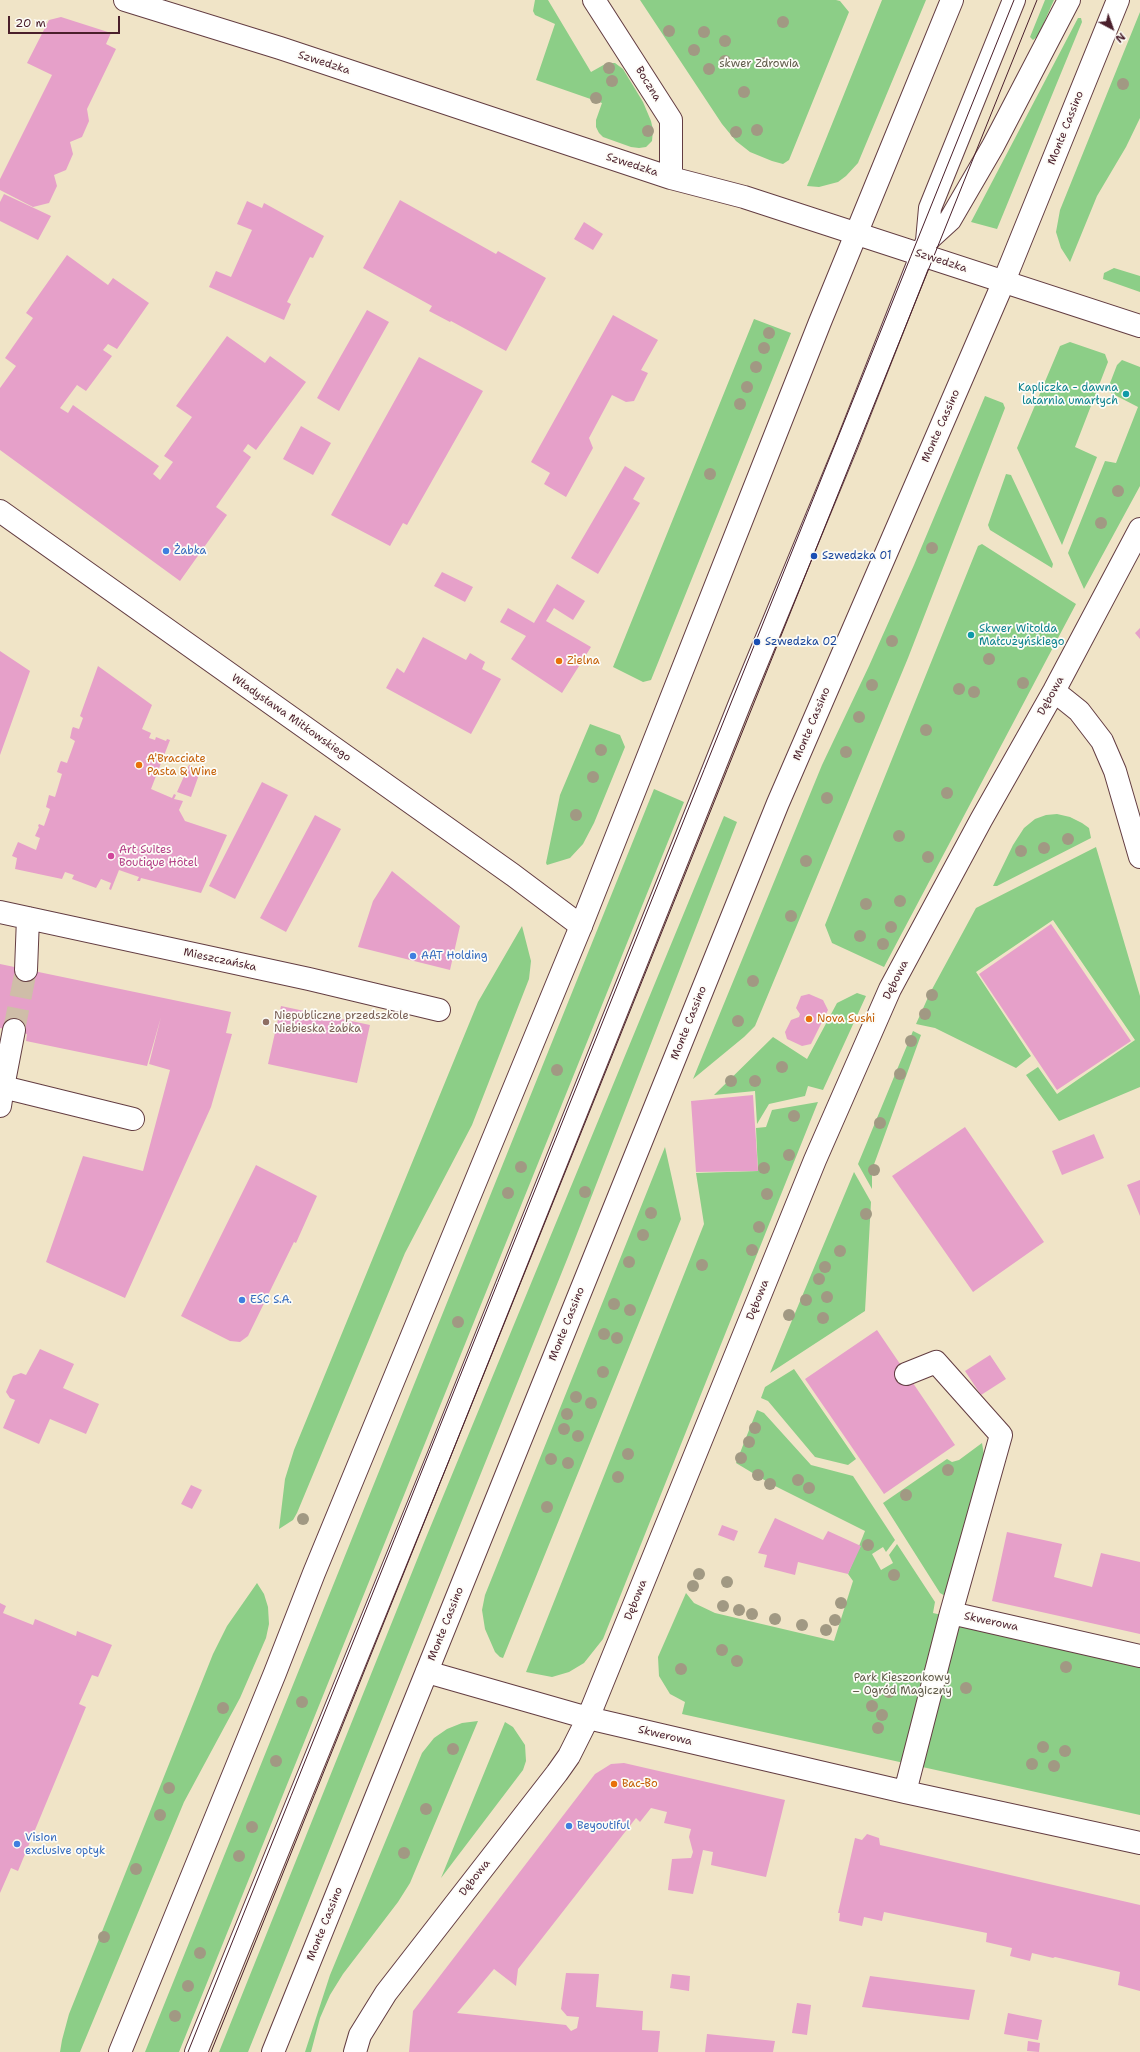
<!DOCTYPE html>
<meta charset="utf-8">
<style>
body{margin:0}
#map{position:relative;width:1140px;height:2052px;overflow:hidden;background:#f0e4c7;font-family:"Shantell Sans",sans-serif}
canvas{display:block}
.north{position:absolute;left:1092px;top:8px;width:40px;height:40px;-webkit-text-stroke:3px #fdfcf7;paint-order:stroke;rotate:139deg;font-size:11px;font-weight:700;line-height:16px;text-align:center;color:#4a1f2b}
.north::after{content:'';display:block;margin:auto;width:14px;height:18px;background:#4a1f2b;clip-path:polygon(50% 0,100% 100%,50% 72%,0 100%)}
.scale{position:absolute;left:8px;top:16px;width:112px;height:18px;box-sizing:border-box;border:2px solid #4a1f2b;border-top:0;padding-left:5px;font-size:12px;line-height:14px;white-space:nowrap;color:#4a1f2b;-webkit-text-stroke:3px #fdfcf7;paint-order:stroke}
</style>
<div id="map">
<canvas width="1140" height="2052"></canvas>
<div class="north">N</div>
<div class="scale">20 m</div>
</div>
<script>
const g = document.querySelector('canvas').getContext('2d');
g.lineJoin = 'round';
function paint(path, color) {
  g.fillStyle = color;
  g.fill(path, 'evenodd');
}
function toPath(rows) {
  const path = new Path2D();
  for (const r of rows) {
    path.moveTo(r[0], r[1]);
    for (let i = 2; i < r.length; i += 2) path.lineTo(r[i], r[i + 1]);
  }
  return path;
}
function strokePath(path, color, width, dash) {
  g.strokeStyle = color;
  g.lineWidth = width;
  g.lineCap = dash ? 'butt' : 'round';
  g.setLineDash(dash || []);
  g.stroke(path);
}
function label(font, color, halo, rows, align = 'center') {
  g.font = font + ' "Shantell Sans",sans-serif';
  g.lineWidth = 3.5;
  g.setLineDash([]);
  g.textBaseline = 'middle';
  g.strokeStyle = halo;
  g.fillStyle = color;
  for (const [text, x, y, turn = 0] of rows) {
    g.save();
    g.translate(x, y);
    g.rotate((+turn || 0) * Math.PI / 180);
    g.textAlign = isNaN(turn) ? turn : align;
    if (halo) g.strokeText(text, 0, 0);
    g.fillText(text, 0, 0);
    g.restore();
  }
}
paint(toPath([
 [535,0,548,0,591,72,607,63,615,63,623,69,643,102,651,121,653,130,652,141,646,147,639,148,631,147,603,137,599,133,596,127,596,120,602,103,536,80,555,24,535,15,533,11],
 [640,0,836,0,840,1,849,12,789,160,783,164,772,161,750,152,736,141,722,124],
 [882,0,926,0,858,163,846,176,838,182,819,187,807,186],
 [1045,0,1054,0,1038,36,1033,40,1030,37],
 [1140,12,1140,118,1126,147,1097,196,1070,262,1061,248,1056,232,1060,210],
 [1078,18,1081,18,1082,22,997,229,971,222],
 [1114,268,1140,276,1140,292,1103,279,1104,273],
 [754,319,791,333,651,680,643,682,613,667],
 [1070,342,1105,354,1108,362,1075,447,1097,457,1062,545,1017,448,1060,346],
 [1122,360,1140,367,1140,486,1084,589,1068,553,1105,461,1116,463,1138,407,1107,391,1117,365],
 [985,396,1003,403,1005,408,908,658,755,1026,744,1037,693,1079,822,765,869,666,914,565],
 [1006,474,1011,475,1053,564,1052,568,990,530,988,525],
 [982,544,1076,604,884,967,832,943,825,925,978,546],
 [590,724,620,735,625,747,594,823,583,844,570,858,547,865,546,863,560,795],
 [654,789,684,802,179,2052,145,2052],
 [1057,814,1070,817,1082,823,1089,828,1091,838,997,886,993,886,1013,845,1024,828,1035,819,1046,815],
 [724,816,737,822,568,1257,248,2052,219,2052,425,1540],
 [1096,847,1140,996,1140,1087,1059,1121,1026,1075,1038,1067,1057,1094,1135,1040,1053,920,976,972,1031,1056,1016,1068,935,1028,916,1024,930,993,976,908],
 [522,926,531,961,529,979,472,1125,405,1253,297,1513,293,1520,279,1529,285,1479,294,1450,478,1002],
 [857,993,866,996,823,1090,808,1086,805,1096,769,1104,757,1124,755,1091,714,1095,773,1037,807,1059,837,1003],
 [913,1031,921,1035,872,1170,872,1189,858,1164],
 [818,1102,603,1639,584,1663,569,1672,552,1677,526,1672,704,1224,696,1173,758,1171,756,1128,766,1127,772,1110],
 [665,1147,681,1219,503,1658,500,1657,495,1652,485,1629,482,1610,485,1595],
 [854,1172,871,1202,865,1311,770,1373],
 [794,1369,856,1459,848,1465,815,1457,768,1401,761,1398,765,1387],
 [757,1410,764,1413,811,1465,853,1476,895,1540,886,1552,883,1547,872,1554,881,1570,893,1563,889,1555,897,1544,935,1602,933,1613,1140,1660,1140,1815,682,1714,685,1702,670,1694,659,1676,658,1657,686,1593,694,1603,715,1613,834,1641,853,1581,848,1574,865,1531,771,1484,736,1463],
 [982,1443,985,1461,947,1597,940,1593,883,1503,947,1459,952,1462,959,1460],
 [257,1583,264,1594,268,1607,269,1624,266,1638,240,1698,184,1802,80,2052,60,2052,62,2040,69,2014,213,1654,227,1626],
 [478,1721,410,1883,398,1902,343,1974,330,1995,320,2018,311,2052,305,2052,330,1975,422,1753,434,1738,447,1729,462,1723],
 [505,1722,513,1727,525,1745,526,1761,523,1770,441,1878]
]), '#8cce87');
paint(toPath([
 [61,17,111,33,106,44,116,49,87,109,89,121,82,137,70,142,73,154,66,170,54,175,57,186,49,203,33,207,0,190,0,179,52,75,27,63,49,20],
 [4,194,51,216,38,240,0,221,0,202],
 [400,200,496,254,498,251,546,278,506,351,451,321,450,322,429,311,432,306,363,268],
 [247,201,262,208,264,203,324,236,313,258,310,257,287,302,291,304,284,320,209,287,216,271,231,277,252,230,237,224],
 [584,222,603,234,593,250,574,239],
 [67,255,108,285,113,278,149,303,117,349,108,344,103,350,112,356,86,391,77,385,60,408,68,413,73,405,159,466,153,474,160,480,173,462,164,456,192,417,176,406,227,336,265,363,270,356,306,382,256,450,248,444,243,451,251,457,216,507,227,515,180,581,0,450,0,388,16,366,5,358,33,318,26,313],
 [367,310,389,322,339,411,317,398],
 [613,315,658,340,641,370,648,373,634,401,626,402,612,395,589,438,593,448,566,497,544,484,550,473,531,462],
 [419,357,483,391,407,525,403,523,390,546,331,515],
 [301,426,331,443,313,475,283,459],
 [625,466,645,478,633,499,640,503,598,574,571,558],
 [442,572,473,587,465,602,434,586],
 [557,584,585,601,573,620,554,608,546,621,591,647,562,693,511,659,526,636,500,622,508,608,534,623],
 [1140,628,1140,639,1135,633],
 [423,637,466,660,470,653,485,662,482,669,501,679,471,734,386,688,397,668,404,673],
 [0,651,30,671,0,755],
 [98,666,152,705,142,729,151,733,149,738,155,740,156,737,166,741,167,739,170,740,151,789,172,798,174,794,176,795,174,799,183,801,179,810,185,821,227,835,201,893,141,878,140,881,137,881,139,877,119,870,111,890,109,889,111,883,101,879,96,888,72,879,74,875,65,872,62,879,15,869,17,858,12,856,18,842,36,850,40,838,35,836,39,827,38,826,39,824,44,826,50,809,46,807,49,795,55,797,62,774,57,772,60,763,61,761,67,763,75,741,70,738,72,729,73,727,79,729,83,718,80,716],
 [189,765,201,769,191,797,177,792],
 [262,782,288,795,235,899,209,886],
 [315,815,341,829,286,932,260,918],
 [392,871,460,926,450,970,358,947,373,901],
 [1051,924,1131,1041,1057,1090,979,974],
 [0,964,231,1012,226,1033,232,1034,211,1107,125,1298,46,1262,83,1156,143,1171,170,1070,149,1064,161,1017,147,1066,26,1041,27,1034,0,1028],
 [809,994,823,1000,828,1010,811,1044,802,1046,787,1039,785,1032,791,1020,799,1017,800,1014,796,1008,801,996],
 [281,1006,370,1025,357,1083,268,1064],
 [753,1095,758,1171,696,1172,691,1101],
 [965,1127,1044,1242,973,1292,892,1176],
 [1094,1134,1104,1158,1062,1175,1052,1151],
 [256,1165,317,1196,296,1243,294,1242,248,1336,240,1342,230,1341,181,1316],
 [1140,1180,1140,1216,1127,1185],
 [877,1330,955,1445,884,1494,805,1379],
 [40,1349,74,1364,63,1388,99,1404,86,1434,50,1419,39,1444,3,1428,15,1400,10,1398,6,1392,13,1376,21,1373,26,1375],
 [990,1355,1006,1379,981,1395,965,1371],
 [191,1485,202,1490,192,1509,181,1504],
 [775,1518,823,1540,828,1531,861,1546,848,1574,798,1562,795,1575,764,1567,767,1555,758,1553],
 [722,1525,738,1531,734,1541,718,1535],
 [1007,1532,1062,1544,1054,1577,1092,1587,1101,1553,1140,1562,1140,1634,992,1601],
 [0,1603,6,1606,3,1613,33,1625,35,1619,76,1636,77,1631,112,1645,98,1677,92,1675,79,1704,86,1707,18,1871,11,1868,0,1893],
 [624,1763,785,1800,766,1877,711,1865,713,1852,703,1850,693,1894,668,1890,672,1859,691,1858,693,1852,689,1837,691,1829,664,1823,667,1812,651,1808,640,1822,636,1818,518,1969,516,1986,494,1969,457,2013,566,2025,571,2031,577,2028,579,2017,567,2016,561,2009,566,1973,599,1974,596,2007,643,2011,642,2030,660,2031,658,2052,409,2052,413,2011,595,1774,611,1764],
 [867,1834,879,1838,880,1845,1140,1905,1140,1991,1118,1985,1120,1972,1055,1957,1053,1958,1032,1953,1030,1961,1010,1956,1012,1948,986,1942,987,1933,884,1912,882,1921,864,1917,862,1926,839,1921,840,1913,838,1913,855,1838,862,1840],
 [672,1974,690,1976,689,1991,670,1988],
 [870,1976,975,1990,969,2020,862,2007],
 [797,2003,811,2005,807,2035,792,2033],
 [1008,2013,1042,2020,1038,2040,1004,2034],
 [707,2034,775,2041,773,2052,705,2052],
 [1028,2041,1040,2043,1039,2052,1027,2051]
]), '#e6a0c9');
strokePath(toPath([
 [14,1030,26,970]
]), '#cfbda8', 22, [22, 11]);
const minor = toPath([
 [125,0,280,48,671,178,744,197,1140,326],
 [594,0,671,120,671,178],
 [927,241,950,220,993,146,1069,0],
 [0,511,513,875,581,926],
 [1054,691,1079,711,1102,741,1115,771,1140,857],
 [0,912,309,979,439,1010],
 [26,970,28,918],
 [3,1087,14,1030],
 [0,1106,3,1087,133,1119],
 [906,1374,936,1362,1001,1435,951,1613],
 [427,1672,588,1718,905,1792,1140,1843],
 [905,1792,951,1613,1140,1656],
 [196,2052,438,1457,740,703,847,444,927,241,930,208,1014,0],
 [355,2052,360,2035,386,1993,557,1773,569,1756,588,1718,815,1160,890,989,981,820,1054,691,1140,529]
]);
const major = toPath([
 [120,2052,275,1673,314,1573,581,926,820,322,952,0],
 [273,2052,778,803,1004,281,1118,0]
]);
strokePath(minor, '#633d42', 24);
strokePath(major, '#633d42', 24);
strokePath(minor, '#fff', 22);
strokePath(major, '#fff', 22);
strokePath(toPath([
 [188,2052,1014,0],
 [211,2052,1037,0]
]), '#4a1f2b', 1);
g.fillStyle = '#a19983';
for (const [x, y] of [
 [783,22],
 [669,31],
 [704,32],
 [725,41],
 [694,50],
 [725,61],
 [764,63],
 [609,68],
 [709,69],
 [612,81],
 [1123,84],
 [744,92],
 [596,98],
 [757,130],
 [648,131],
 [736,132],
 [769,333],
 [764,348],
 [756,367],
 [747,387],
 [740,404],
 [710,474],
 [1118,491],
 [1101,523],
 [932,548],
 [892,641],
 [989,659],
 [1023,683],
 [872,685],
 [959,689],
 [974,692],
 [859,717],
 [926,730],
 [601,750],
 [846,752],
 [593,777],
 [947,793],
 [827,798],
 [576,815],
 [899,836],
 [1068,839],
 [1044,848],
 [1021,851],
 [928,857],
 [806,861],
 [900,901],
 [866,904],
 [791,916],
 [891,927],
 [860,936],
 [883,944],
 [753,981],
 [932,995],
 [925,1014],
 [738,1021],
 [911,1041],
 [782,1067],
 [557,1070],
 [900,1074],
 [731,1081],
 [755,1081],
 [794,1116],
 [880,1123],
 [789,1155],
 [521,1167],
 [764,1168],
 [874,1170],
 [585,1192],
 [508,1193],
 [767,1194],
 [651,1213],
 [866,1214],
 [759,1227],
 [643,1235],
 [752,1250],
 [840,1251],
 [629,1262],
 [702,1265],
 [825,1267],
 [819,1279],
 [827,1297],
 [806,1300],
 [614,1304],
 [630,1310],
 [789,1315],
 [823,1318],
 [458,1322],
 [604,1334],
 [617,1338],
 [603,1372],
 [576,1397],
 [591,1403],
 [567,1414],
 [755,1428],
 [564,1429],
 [578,1436],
 [749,1442],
 [628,1454],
 [741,1458],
 [551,1459],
 [568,1463],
 [948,1470],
 [758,1475],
 [618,1477],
 [798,1480],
 [770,1484],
 [809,1488],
 [906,1495],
 [547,1507],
 [303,1519],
 [868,1545],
 [699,1574],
 [894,1575],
 [727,1582],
 [693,1586],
 [841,1603],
 [723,1606],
 [739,1610],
 [752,1614],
 [775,1619],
 [835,1620],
 [802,1625],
 [826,1630],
 [722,1650],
 [737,1661],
 [1066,1667],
 [681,1669],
 [966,1688],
 [889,1692],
 [302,1702],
 [872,1706],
 [223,1708],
 [882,1715],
 [878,1728],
 [1043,1747],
 [453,1749],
 [1065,1751],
 [276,1761],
 [1032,1764],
 [1054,1766],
 [169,1788],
 [426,1809],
 [160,1815],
 [252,1827],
 [404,1853],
 [239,1856],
 [136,1869],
 [104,1937],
 [200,1953],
 [188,1986],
 [175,2016]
]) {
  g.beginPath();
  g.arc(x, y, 6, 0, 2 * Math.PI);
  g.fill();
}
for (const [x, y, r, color] of [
 [1126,394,4,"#0f9aa8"],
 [166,551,4,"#3f7fe0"],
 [814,556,4,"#1a4fb4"],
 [971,635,4,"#0f9aa8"],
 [757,642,4,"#1a4fb4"],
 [559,661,4,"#e8710a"],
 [139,765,4,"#e8710a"],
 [111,856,4,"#d1479c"],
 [413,956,4,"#3f7fe0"],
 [809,1019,4,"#e8710a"],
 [266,1022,4,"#8d6e63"],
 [242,1300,4,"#3f7fe0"],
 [614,1784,4,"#e8710a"],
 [569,1826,4,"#3f7fe0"],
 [17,1844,4,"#3f7fe0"]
]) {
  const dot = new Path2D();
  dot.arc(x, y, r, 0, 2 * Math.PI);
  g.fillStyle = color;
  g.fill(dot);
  strokePath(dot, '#fdfcf7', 1.5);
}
label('11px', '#4a1f2b', '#fdfcf7', [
 ["Szwedzka",324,63,18],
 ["Boczna",648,84,58],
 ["Monte Cassino",1066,128,-68],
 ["Szwedzka",632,165,18],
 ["Szwedzka",941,261,18],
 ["Monte Cassino",941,426,-66],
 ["Dębowa",1051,696,-61],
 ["Władysława Mitkowskiego",291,718,35],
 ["Monte Cassino",812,724,-67],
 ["Mieszczańska",220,960,12],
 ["Dębowa",896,980,-63],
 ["Monte Cassino",689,1023,-68],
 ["Dębowa",758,1300,-68],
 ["Monte Cassino",567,1324,-68],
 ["Dębowa",636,1600,-68],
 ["Skwerowa",991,1622,12],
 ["Monte Cassino",446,1624,-68],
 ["Skwerowa",665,1736,13],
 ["Dębowa",475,1878,-52],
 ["Monte Cassino",325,1924,-68]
]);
label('11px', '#615c4b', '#fdfcf7', [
 ["skwer Zdrowia",759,64],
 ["Park Kieszonkowy",902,1678],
 ["– Ogród Magiczny",902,1691]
]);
label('11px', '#0d838f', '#fdfcf7', [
 ["Kapliczka - dawna",1118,388],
 ["latarnia umarłych",1118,401],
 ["Skwer Witolda",979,629,"left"],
 ["Małcużyńskiego",979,642,"left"]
], 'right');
label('11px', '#366cbe', '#fdfcf7', [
 ["Żabka",174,551],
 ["AAT Holding",421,956],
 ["ESC S.A.",250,1300],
 ["Beyoutiful",577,1826],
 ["Vision",25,1838],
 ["exclusive optyk",25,1851]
], 'left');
label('11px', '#164399', '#fdfcf7', [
 ["Szwedzka 01",822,556],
 ["Szwedzka 02",765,642]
], 'left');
label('11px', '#c56008', '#fdfcf7', [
 ["Zielna",567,661],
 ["A'Bracciate",147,759],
 ["Pasta & Wine",147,772],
 ["Nova Sushi",817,1019],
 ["Bac-Bo",622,1784]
], 'left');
label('11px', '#b23c85', '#fdfcf7', [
 ["Art Suites",119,850],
 ["Boutique Hôtel",119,863]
], 'left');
label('11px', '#785e54', '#fdfcf7', [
 ["Niepubliczne przedszkole",274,1016],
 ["Niebieska żabka",274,1029]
], 'left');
</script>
